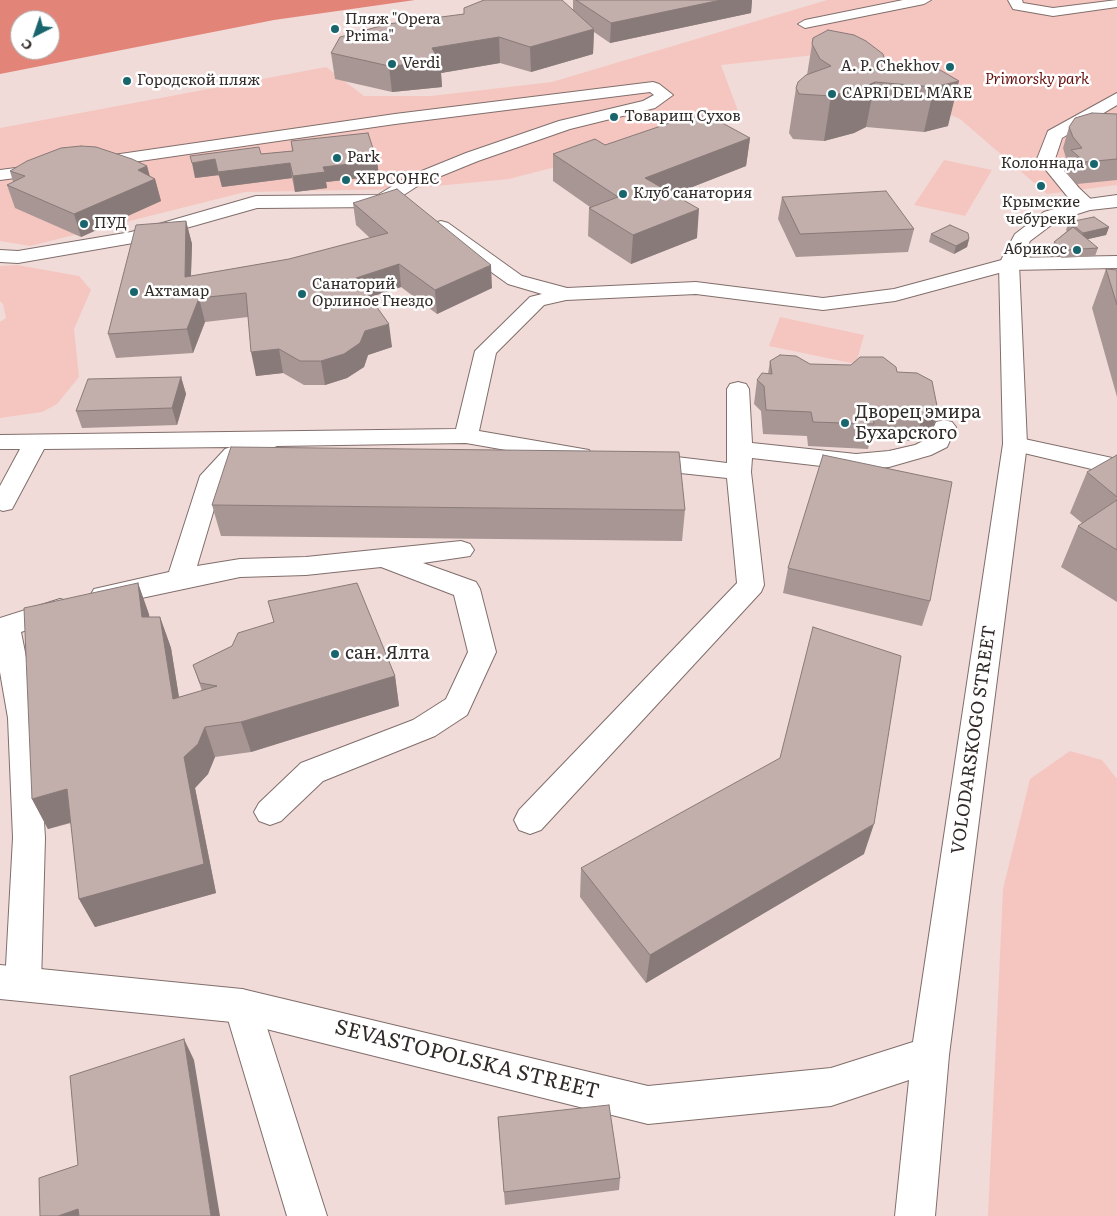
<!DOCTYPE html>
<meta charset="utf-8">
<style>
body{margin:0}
#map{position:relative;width:1117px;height:1216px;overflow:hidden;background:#f0dbd8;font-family:Literata,serif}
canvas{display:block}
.north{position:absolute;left:10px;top:10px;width:50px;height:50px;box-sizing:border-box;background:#fff;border:1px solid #adaaaa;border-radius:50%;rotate:221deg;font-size:14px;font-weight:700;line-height:20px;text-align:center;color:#322b2a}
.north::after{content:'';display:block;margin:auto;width:18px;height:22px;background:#18656e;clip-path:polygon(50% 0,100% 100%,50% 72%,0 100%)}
</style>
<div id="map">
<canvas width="1117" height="1216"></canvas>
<div class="north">С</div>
</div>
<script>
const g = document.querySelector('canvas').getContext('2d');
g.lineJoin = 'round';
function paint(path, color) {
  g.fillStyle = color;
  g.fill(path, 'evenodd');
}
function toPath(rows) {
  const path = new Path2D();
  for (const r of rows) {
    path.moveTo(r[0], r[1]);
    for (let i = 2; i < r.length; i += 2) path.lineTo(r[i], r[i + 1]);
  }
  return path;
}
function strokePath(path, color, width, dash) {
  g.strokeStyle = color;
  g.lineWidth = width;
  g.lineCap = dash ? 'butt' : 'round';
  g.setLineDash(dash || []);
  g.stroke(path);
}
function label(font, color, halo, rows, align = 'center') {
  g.font = font + ' Literata,serif';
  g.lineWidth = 5;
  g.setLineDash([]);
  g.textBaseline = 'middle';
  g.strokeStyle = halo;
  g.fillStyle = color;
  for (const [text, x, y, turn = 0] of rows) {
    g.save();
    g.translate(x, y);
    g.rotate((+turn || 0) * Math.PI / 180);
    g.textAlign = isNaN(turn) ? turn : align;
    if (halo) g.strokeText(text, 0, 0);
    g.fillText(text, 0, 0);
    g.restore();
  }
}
paint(toPath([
 [827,0,1117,0,1117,185,1047,194,960,119,815,55,721,65,741,119,509,179,406,189,245,192,30,246,0,241,0,128,326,67,364,96,431,96,552,82],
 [944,160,992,170,965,216,914,205],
 [17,265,79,276,91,290,74,329,79,377,57,404,42,412,0,418,0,322,6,318,3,304,0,301,0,266],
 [780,317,864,335,856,364,769,346],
 [1070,751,1102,760,1117,779,1117,1216,988,1216,1003,889,1030,779]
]), '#f5c6c0');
paint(toPath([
 [0,0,415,0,274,20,0,74],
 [20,20,50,20,50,50,20,50]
]), '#e38479');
const minor = toPath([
 [903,0,931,0,924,4,805,28,798,24,805,20,903,0],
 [1008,0,1022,0,1023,3,1053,8,1117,0,1117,7,1053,16,1013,9,1008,0],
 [653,82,659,84,673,95,655,108,570,129,478,161,419,185,396,200,404,207,402,211,395,213,379,207,257,208,133,243,18,263,0,262,0,250,18,251,131,232,256,196,378,195,407,177,466,153,559,121,643,101,654,95,650,92,395,124,92,168,86,167,83,163,86,159,395,114,653,82],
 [1117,93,1117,105,1062,138,1055,159,1079,188,1097,205,1095,209,1081,209,1067,196,1037,159,1048,131,1117,93],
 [47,164,53,165,56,169,53,173,0,180,0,170,47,164],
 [441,221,448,223,522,276,567,288,696,282,823,298,894,289,1009,258,1117,256,1117,268,1010,270,895,301,823,310,696,294,566,300,544,305,496,353,479,431,589,450,592,455,589,460,580,463,466,443,277,446,243,459,223,479,197,566,240,559,306,557,461,541,470,544,474,550,470,556,423,563,476,582,480,589,496,652,467,715,435,736,323,781,281,821,270,825,259,821,254,812,259,803,301,763,413,720,446,699,468,652,454,595,381,567,306,575,240,577,104,606,94,603,90,596,94,589,169,572,200,476,225,449,231,447,44,449,12,509,3,511,0,510,0,486,20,449,0,449,0,435,456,429,475,351,530,297,542,294,508,284,434,231,431,227,434,223,441,221],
 [738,382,746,384,749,389,752,443,856,454,889,451,915,445,929,438,936,422,944,420,952,422,956,427,947,447,931,455,889,467,856,470,752,458,751,472,764,585,761,592,541,830,530,834,519,830,514,820,519,810,737,583,727,478,643,469,634,466,631,461,634,456,643,453,727,463,727,389,730,384,738,382],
 [1015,437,1117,459,1117,475,1007,449,1003,444,1007,439,1015,437],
 [60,599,70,602,74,609,70,616,21,632,38,718,45,838,41,984,36,996,23,1001,10,996,5,984,13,838,8,718,0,672,0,618,60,599],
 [242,989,255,994,260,1006,327,1216,287,1216,224,1006,229,994,242,989]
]);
const major = toPath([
 [1117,195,1117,207,1090,210,1058,220,1030,241,1019,264,1027,444,949,1055,935,1216,895,1216,909,1080,831,1106,648,1124,242,1023,0,999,0,965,242,989,648,1086,831,1068,913,1042,1003,444,999,264,1015,234,1044,212,1088,199,1117,195]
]);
strokePath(minor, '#806e6b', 2);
strokePath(major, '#806e6b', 2);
paint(minor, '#fff');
paint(major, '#fff');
paint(toPath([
 [573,0,752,0,751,13,610,43,594,32,593,54,531,72,500,63,441,73,442,87,392,92,335,79,331,53,464,14,464,8,573,10],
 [813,38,885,62,940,70,948,126,924,132,866,127,854,133,824,141,793,139,789,133,796,88,807,75],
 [1117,114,1117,180,1077,184,1064,171,1067,160,1066,158,1063,148,1069,127],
 [750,138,746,166,674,194,697,238,631,264,588,236,589,208,590,207,553,181,553,154,605,145],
 [291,141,377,161,379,176,326,182,327,188,295,192,292,178,222,187,219,175,195,178,261,154,292,151],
 [147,166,149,176,155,179,161,201,81,237,15,208,7,185,13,182,10,171],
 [782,197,914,229,908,252,796,257,778,219],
 [353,203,492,288,437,314,401,287,370,297,392,347,368,355,364,367,347,378,325,385,304,385,283,373,256,376,248,317,205,322,193,353,116,358,108,334,186,221,192,244,191,276,289,259,370,238,356,225],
 [1069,222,1109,227,1106,235,1087,239,1098,248,1095,256,1062,258,1051,251,1054,242,1067,231,1066,230],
 [931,234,969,239,967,247,954,254,929,242],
 [1106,269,1117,270,1117,397,1092,308],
 [770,361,810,364,897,372,938,411,931,435,915,441,870,440,868,449,808,446,807,436,763,434,761,411,754,404,757,380,768,374],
 [181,377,186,394,177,425,82,428,76,411],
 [1117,455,1117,602,1061,567,1078,526,1082,523,1070,513,1087,472],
 [212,505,685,510,682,541,221,536],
 [788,568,930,601,922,626,783,593],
 [138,583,149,617,160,617,171,648,179,697,202,691,193,665,232,646,274,622,268,601,395,676,399,706,251,752,215,757,208,774,195,788,216,893,95,927,79,899,71,823,48,829,32,799],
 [864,854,646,983,580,897,581,868],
 [498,1117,620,1178,619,1190,505,1205]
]), '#a79693');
paint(toPath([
 [721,0,752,0,751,13,610,43,611,23],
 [594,29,593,54,531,72,530,47],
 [499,37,500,63,441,73,442,87,392,92,389,66,432,48],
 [959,81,948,126,924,132,934,87],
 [875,82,866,127,854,133,824,141,831,96],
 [750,138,746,166,644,206,645,178],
 [215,159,219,175,195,178,192,163],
 [377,161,379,176,326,182,327,188,295,192,293,176,323,167],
 [290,163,292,178,222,187,218,172],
 [147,166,151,180,155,179,161,201,81,237,74,214,138,170],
 [699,209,697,238,631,264,633,235],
 [186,221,192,244,190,300,185,277],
 [1109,227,1106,235,1080,241,1083,233],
 [969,239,967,247,954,254,956,246],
 [399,264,401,287,359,301,356,278],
 [491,265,492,288,437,314,435,290],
 [199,298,205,322,193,353,187,329],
 [389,324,392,347,368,355,364,367,347,378,325,385,321,361,365,331],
 [279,349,283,373,256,376,251,352],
 [181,377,186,394,177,425,172,408],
 [938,411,931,435,915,441,922,417],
 [138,583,149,614,154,648,142,617],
 [160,617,171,648,184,729,173,699],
 [395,676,399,706,251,752,241,722],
 [205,727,215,757,208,774,195,788,216,893,95,927,79,899,184,757],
 [67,789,82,819,48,829,32,799],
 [874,824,864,854,646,983,650,955],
 [184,1039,194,1060,220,1216,211,1216],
 [78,1209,84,1216,58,1216]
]), '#887a78');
const building = toPath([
 [484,0,562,0,594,29,530,47,499,37,432,48,440,62,389,66,331,53,340,37,388,24,464,14,464,8,484,0],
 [576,0,721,0,611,23,576,0],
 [828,30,854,35,866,41,883,54,885,62,940,70,959,81,934,87,875,82,862,88,831,96,799,94,796,88,798,82,806,75,831,66,820,59,812,44,813,38,828,30],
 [702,112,750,138,645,178,699,209,633,235,589,208,618,197,553,154,595,139,605,145,702,112],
 [1092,113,1117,114,1117,159,1085,162,1071,150,1082,148,1073,137,1069,127,1075,118,1092,113],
 [368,133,377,161,323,167,325,172,293,176,290,163,218,172,215,159,192,163,190,156,259,147,261,154,293,151,291,141,368,133],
 [81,146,96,147,132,159,147,166,138,170,155,179,74,214,7,185,25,176,10,171,27,161,61,148,81,146],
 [397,189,491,265,435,290,399,264,356,278,389,324,365,331,360,343,344,354,321,361,300,361,279,349,251,352,246,293,199,298,187,329,108,334,136,225,186,221,185,277,289,259,388,233,353,203,397,189],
 [886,191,914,229,800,234,782,197,886,191],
 [1094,217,1109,227,1083,233,1069,222,1094,217],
 [950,225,968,233,969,239,956,246,931,234,950,225],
 [1073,227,1098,248,1065,250,1054,242,1073,227],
 [1106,269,1117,270,1117,305,1106,269],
 [780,355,796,356,810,364,851,365,860,357,883,357,896,367,897,372,917,373,932,381,938,411,922,417,872,415,874,424,813,422,811,412,766,410,764,386,757,380,762,373,772,374,770,361,780,355],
 [181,377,172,408,76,411,88,379,181,377],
 [231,447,679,452,685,510,212,505,231,447],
 [823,455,952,482,930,601,788,568,823,455],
 [1117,455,1117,497,1087,472,1117,455],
 [1117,500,1117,550,1078,526,1117,500],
 [138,583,142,617,160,617,173,699,217,686,200,683,193,665,232,646,238,633,274,622,268,601,357,583,395,676,241,722,205,727,198,744,184,757,204,864,79,899,67,789,32,799,24,608,138,583],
 [813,627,901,656,874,824,650,955,581,868,780,758,813,627],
 [184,1039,211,1216,79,1216,78,1209,58,1216,40,1216,39,1178,78,1165,70,1076,184,1039],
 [609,1105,620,1178,504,1192,498,1117,609,1105]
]);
paint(building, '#c2aeab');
strokePath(building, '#887a78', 1);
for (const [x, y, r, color] of [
 [335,29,5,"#18656e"],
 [392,64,5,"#18656e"],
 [950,67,5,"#18656e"],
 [127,81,5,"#18656e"],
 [832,94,5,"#18656e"],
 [614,117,5,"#18656e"],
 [337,158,5,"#18656e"],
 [1094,164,5,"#18656e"],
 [346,180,5,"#18656e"],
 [1041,186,5,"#18656e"],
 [623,194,5,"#18656e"],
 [84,224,5,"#18656e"],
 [1077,250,5,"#18656e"],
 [134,292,5,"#18656e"],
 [302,294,5,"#18656e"],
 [845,423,5,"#18656e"],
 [335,654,5,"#18656e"]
]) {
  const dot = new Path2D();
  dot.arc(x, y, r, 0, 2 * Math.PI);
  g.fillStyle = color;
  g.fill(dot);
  strokePath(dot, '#fff', 2);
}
label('15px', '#322b2a', '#fff', [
 ["Пляж \"Opera",345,20],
 ["Prima\"",345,37],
 ["Verdi",402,64],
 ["A. P. Chekhov",940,67,"right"],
 ["Городской пляж",137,81],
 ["CAPRI DEL MARE",842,94],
 ["Товарищ Сухов",624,117],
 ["Park",347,158],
 ["Колоннада",1084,164,"right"],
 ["ХЕРСОНЕС",356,180],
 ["Клуб санатория",633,194],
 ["Крымские",1041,203,"center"],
 ["чебуреки",1041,220,"center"],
 ["ПУД",94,224],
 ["Абрикос",1067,250,"right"],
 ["Санаторий",312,285],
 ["Орлиное Гнездо",312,302],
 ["Ахтамар",144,292]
], 'left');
label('italic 15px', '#66110f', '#fff', [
 ["Primorsky park",1037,80]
]);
label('18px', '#322b2a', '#fff', [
 ["Дворец эмира",855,413],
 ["Бухарского",855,434],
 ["сан. Ялта",345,654]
], 'left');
label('18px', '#322b2a', '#fff', [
 ["VOLODARSKOGO STREET",974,740,-82]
]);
label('21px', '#322b2a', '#fff', [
 ["SEVASTOPOLSKA STREET",467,1060,14]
]);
</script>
